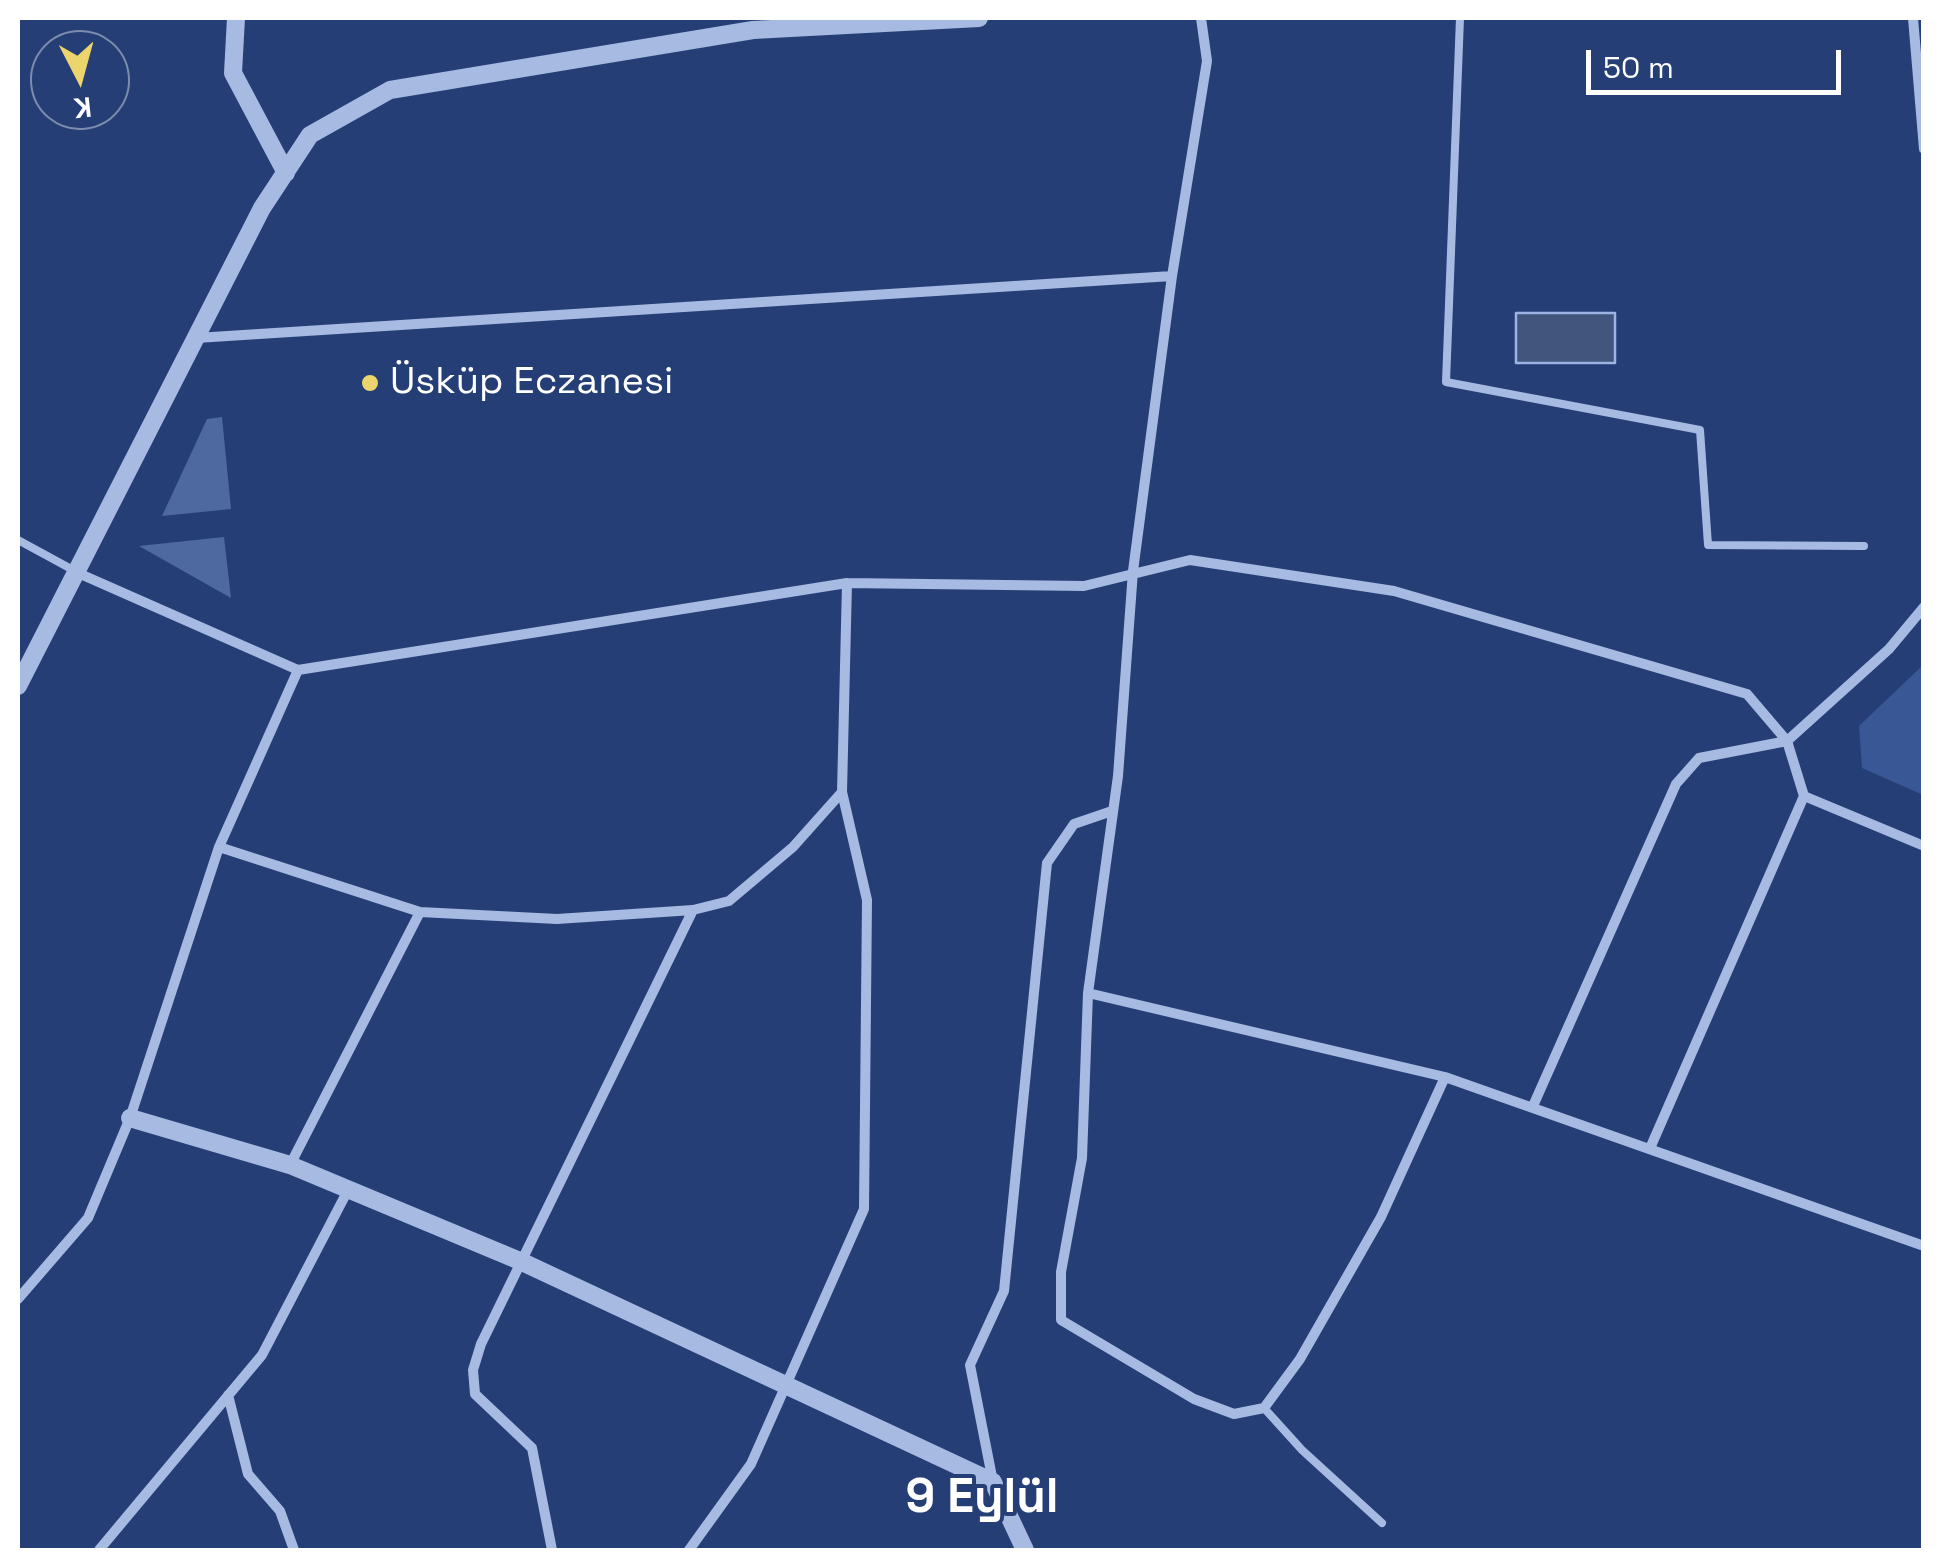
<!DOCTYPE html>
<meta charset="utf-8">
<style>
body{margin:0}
#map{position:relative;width:1941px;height:1568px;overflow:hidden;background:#253f76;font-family:"Space Grotesk",sans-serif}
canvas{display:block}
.frame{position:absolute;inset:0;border:20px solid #fff;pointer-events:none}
.north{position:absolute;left:30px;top:30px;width:100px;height:100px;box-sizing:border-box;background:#253f76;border:2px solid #7c8cad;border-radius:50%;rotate:174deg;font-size:28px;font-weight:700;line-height:40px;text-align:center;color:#fff}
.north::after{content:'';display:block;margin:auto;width:35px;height:45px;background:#ebd56c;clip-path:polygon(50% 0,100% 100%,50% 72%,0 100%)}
.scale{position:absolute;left:1586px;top:50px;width:255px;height:45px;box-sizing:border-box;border:5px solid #fff;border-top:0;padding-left:12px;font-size:30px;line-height:35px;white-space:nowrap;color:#fff;-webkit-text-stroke:8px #253f76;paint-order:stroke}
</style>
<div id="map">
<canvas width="1941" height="1568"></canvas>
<div class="frame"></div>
<div class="north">K</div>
<div class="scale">50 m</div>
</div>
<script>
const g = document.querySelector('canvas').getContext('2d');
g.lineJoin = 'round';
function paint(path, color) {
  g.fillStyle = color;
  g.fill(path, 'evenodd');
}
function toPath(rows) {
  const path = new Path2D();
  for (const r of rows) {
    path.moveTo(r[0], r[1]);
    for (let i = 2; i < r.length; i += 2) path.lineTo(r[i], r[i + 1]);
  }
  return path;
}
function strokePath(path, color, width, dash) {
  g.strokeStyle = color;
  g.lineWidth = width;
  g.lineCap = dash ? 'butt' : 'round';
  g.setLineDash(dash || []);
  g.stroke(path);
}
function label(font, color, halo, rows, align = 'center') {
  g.font = font + ' "Space Grotesk",sans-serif';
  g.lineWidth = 8;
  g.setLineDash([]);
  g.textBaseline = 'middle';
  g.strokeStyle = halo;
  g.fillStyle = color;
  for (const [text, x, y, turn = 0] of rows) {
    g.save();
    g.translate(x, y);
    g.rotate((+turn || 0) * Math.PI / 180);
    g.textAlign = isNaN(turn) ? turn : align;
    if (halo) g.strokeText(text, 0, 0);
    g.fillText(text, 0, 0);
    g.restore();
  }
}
paint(toPath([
 [1923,665,1923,795,1862,768,1859,726]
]), '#395794');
const water = toPath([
 [1516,313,1615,313,1615,363,1516,363,1516,313]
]);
paint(water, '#41557d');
strokePath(water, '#9bb4e3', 2.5);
paint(toPath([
 [222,417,231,509,162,516,207,419],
 [224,537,231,598,139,546]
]), '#4e69a0');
strokePath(toPath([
 [1460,18,1446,382,1700,430,1708,545,1864,546],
 [18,540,75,571],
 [1264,1408,1302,1450,1382,1523]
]), '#a6bae2', 8);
strokePath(toPath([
 [1201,18,1207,61,1172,276,1133,571,1118,776,1088,993,1082,1158,1061,1272,1061,1320,1194,1399,1234,1414,1264,1408,1300,1359,1381,1217,1445,1077],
 [1913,18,1924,149],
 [196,338,1172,276],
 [78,573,298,670,847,583,1084,586,1190,560,1394,591,1747,694,1787,741,1804,796,1924,846],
 [219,847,420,912,557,919,693,910,729,901,793,847,842,792,847,583],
 [1088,993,1445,1077,1924,1246],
 [1533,1106,1676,784,1699,758,1787,741,1889,649,1924,607],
 [1651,1146,1804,796],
 [290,1165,420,912],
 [18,1299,88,1218,130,1118,219,847,298,670],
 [228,1395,248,1474,280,1511,294,1550],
 [993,1482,970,1365,1004,1291,1047,863,1074,824,1112,811],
 [99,1550,262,1355,347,1192],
 [552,1550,532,1448,475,1394,473,1370,481,1344,693,910],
 [689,1550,751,1464,864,1209,867,900,842,792]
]), '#a6bae2', 10);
strokePath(toPath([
 [236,18,233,73,286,173],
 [18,686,262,208,310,135,390,90,753,30,979,18],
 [130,1118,290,1165,520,1261,993,1482,1025,1550]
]), '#a6bae2', 18);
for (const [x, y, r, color] of [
 [370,383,10,"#ebd56c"]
]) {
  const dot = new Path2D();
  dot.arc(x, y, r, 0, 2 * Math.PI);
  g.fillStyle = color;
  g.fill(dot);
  strokePath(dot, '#253f76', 4);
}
label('38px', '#fff', '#253f76', [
 ["Üsküp Eczanesi",390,383]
], 'left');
label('bold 48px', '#fff', '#253f76', [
 ["9 Eylül",982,1499]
]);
</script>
